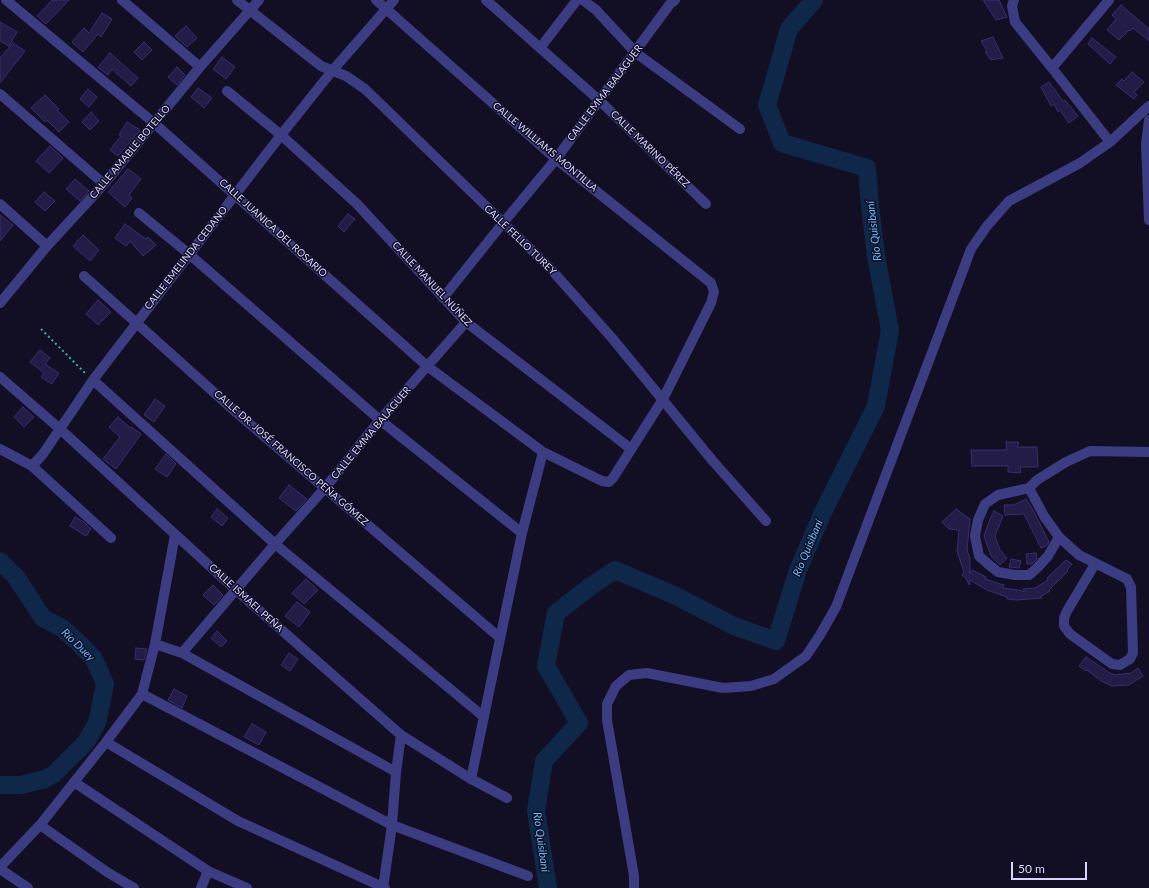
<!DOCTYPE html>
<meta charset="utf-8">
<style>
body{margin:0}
#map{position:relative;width:1149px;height:888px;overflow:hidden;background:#120f25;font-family:Lato,sans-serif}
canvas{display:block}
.scale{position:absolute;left:1011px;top:862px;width:76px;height:18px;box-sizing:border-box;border:2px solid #d7d4fe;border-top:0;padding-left:5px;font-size:12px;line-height:14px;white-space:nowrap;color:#d7d4fe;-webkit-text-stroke:3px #120f25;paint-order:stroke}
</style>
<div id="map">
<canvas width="1149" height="888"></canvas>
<div class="scale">50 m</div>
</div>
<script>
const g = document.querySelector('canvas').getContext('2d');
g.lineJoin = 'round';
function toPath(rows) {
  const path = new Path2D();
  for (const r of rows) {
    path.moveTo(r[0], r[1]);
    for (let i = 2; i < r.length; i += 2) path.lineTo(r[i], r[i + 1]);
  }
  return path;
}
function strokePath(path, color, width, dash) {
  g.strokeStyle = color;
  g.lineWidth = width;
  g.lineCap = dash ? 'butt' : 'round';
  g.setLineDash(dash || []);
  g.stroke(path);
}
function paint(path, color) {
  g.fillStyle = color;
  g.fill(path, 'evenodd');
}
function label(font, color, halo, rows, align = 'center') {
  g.font = font + ' Lato,sans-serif';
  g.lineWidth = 3;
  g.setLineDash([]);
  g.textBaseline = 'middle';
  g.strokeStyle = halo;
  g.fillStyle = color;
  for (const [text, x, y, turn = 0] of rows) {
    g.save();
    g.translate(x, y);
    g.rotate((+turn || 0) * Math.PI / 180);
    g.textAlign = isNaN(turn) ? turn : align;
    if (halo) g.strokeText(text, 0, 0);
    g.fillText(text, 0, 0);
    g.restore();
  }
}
strokePath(toPath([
 [0,561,16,577,43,618,62,628,80,644,94,659,105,684,97,723,86,742,54,774,45,779,21,785,0,785],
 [548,888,536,811,544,761,579,723,546,666,556,613,591,586,615,570,674,595,734,626,776,641,798,570,824,510,876,406,890,330,876,256,870,206,867,168,782,143,767,105,789,29,814,0]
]), '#0f2849', 18);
const building = toPath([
 [52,0,69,0,46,24,37,16,52,0],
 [983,0,999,0,1007,17,996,20,983,0],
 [1121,5,1149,29,1149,41,1133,28,1130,31,1129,30,1119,40,1107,30,1116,19,1112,15,1121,5],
 [102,13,112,19,101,37,98,34,83,52,72,42,84,28,89,33,102,13],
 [0,22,17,32,9,46,0,41,0,22],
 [186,26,197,38,187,47,175,36,186,26],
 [993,37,1003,58,991,60,985,52,987,51,981,41,993,37],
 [1092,38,1116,57,1110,64,1088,44,1092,38],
 [144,42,152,50,142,60,134,52,144,42],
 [13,43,25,51,0,83,0,58,13,43],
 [110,53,138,78,131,86,112,69,108,75,98,67,110,53],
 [222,57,235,67,226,79,213,69,222,57],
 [177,67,185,75,177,85,168,77,177,67],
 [1132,72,1144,82,1134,92,1137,95,1134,99,1116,85,1122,79,1124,81,1132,72],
 [1049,82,1063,101,1065,100,1078,116,1069,123,1060,110,1058,112,1054,104,1051,106,1041,87,1049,82],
 [198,88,212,98,204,108,191,97,198,88],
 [88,89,97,97,89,107,80,99,88,89],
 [45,95,59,109,57,110,69,122,59,132,47,120,45,122,31,108,45,95],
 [91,112,99,121,90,130,82,122,91,112],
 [127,122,140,130,118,156,110,150,121,136,119,135,127,122],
 [50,146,63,158,49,173,36,161,50,146],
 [128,169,141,179,129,195,132,198,125,207,108,192,128,169],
 [75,179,89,191,80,201,66,189,75,179],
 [44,192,55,201,45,211,35,202,44,192],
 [348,214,355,219,344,232,338,226,348,214],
 [0,215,13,225,0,241,0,215],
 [125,224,146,239,148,237,156,245,143,256,130,241,126,246,115,238,125,224],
 [83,235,99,250,90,261,73,246,83,235],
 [98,300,111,312,98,325,86,314,98,300],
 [40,350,50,358,45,364,59,373,52,384,41,377,44,373,30,362,40,350],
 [155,399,165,406,154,422,144,415,155,399],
 [23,407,34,417,24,427,14,417,23,407],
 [118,417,130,428,131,427,141,434,116,469,103,459,120,437,109,427,118,417],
 [1006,442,1019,442,1017,447,1037,447,1038,467,1020,467,1021,473,1008,472,1008,466,972,466,971,450,1007,450,1006,442],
 [166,454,176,464,167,477,155,469,166,454],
 [289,485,307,499,296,511,279,498,289,485],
 [1026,499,1033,510,1049,542,1046,546,1041,548,1024,514,1005,515,1004,505,1014,505,1026,499],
 [217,509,228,518,222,526,211,517,217,509],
 [956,509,970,519,967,550,970,559,970,574,972,570,986,577,985,579,1004,585,1003,588,1018,590,1025,592,1023,589,1035,588,1048,580,1047,578,1066,560,1072,564,1067,570,1068,571,1049,590,1050,591,1040,597,1042,598,1017,600,1007,599,1007,597,987,590,970,580,969,585,966,578,962,575,964,572,957,551,959,530,949,529,942,522,956,509],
 [994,511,1003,516,995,536,1000,550,1007,558,1000,565,991,556,984,536,990,519,994,511],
 [75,517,84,522,91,529,86,536,70,526,75,517],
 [1036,553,1037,559,1032,564,1027,564,1026,554,1036,553],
 [1011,559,1021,561,1019,568,1009,567,1011,559],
 [306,579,318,590,304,604,292,593,306,579],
 [213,585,223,595,214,605,203,595,213,585],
 [297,602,310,612,299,627,285,616,297,602],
 [217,631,227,641,221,647,211,638,217,631],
 [136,648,147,649,144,660,135,659,136,648],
 [289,653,298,659,290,671,281,665,289,653],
 [1086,657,1110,673,1115,675,1131,673,1138,668,1143,676,1129,685,1112,686,1101,681,1087,670,1086,671,1079,666,1086,657],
 [174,689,187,696,182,708,168,700,174,689],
 [252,724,266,732,259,745,244,737,252,724]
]);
paint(building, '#221c46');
strokePath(building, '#392e71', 1);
strokePath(toPath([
 [41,329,86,374]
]), '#32b4a7', 2, [2, 3]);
strokePath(toPath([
 [6,0,154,123,427,366,543,452,602,481,609,482,613,478,663,399,711,303,714,292,711,283,556,159,376,0],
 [122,0,200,67],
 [237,0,321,66,346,76,365,89,549,267,612,338,712,460,766,521],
 [486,0,600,101,706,204],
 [583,0,596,10,636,53,740,129],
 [1014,0,1012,6,1015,22,1052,68],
 [1109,0,1052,68,1110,142],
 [540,48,577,0],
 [227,91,281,135,357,204,466,322,631,449],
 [0,94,104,184],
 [1149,120,1146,144,1149,220],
 [0,204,47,246],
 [139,213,189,254,380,420,522,533],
 [84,276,237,413,500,638],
 [443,298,503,223,556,159,670,4,675,0],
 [0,303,47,246,104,184,200,67,259,0],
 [0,377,60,429,236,590,401,735,471,779,507,798],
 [93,380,275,544,484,717],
 [0,449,32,466,111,538],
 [32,466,43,454,93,380,281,135,332,71,394,0],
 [1029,488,1044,516,1059,537,1079,555,1127,579,1131,587,1133,653,1130,659,1120,665,1112,664,1070,634,1064,626,1064,618,1067,611,1095,564],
 [1059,537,1048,556,1037,568,1029,575,1015,575,998,572,988,564,979,556,975,536,978,520,985,504,998,495,1029,488,1037,480,1066,462,1090,451,1149,452],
 [155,644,182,653,396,772],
 [182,653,275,544,325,488,380,420,466,322],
 [142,694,392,825,528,876],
 [106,742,238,821,385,888],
 [471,779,522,533,543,452],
 [74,782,208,871,247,888],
 [40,825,107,872,134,888],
 [0,867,40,825,106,742,142,694,155,644,175,535],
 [0,869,28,888],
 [201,888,208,871],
 [383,888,392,825,396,772,401,735],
 [634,888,634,876,607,720,607,704,616,686,629,675,647,673,723,688,751,686,774,679,806,656,820,635,836,607,971,249,987,226,1009,201,1080,163,1110,142,1149,106]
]), '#3c3c83', 10);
label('10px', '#d7d4fe', '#120f25', [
 ["CALLE EMMA BALAGUER",605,93,-53],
 ["CALLE WILLIAMS MONTILLA",545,147,40],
 ["CALLE MARINO PÉREZ",650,149,44],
 ["CALLE AMABLE BOTELLO",130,152,-50],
 ["CALLE JUANICA DEL ROSARIO",273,228,42],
 ["CALLE FELLO TUREY",520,240,44],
 ["CALLE EMELINDA CEDANO",186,258,-52],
 ["CALLE MANUEL NÚÑEZ",432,284,47],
 ["CALLE EMMA BALAGUER",371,433,-50],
 ["CALLE DR. JOSÉ FRANCISCO PEÑA GÓMEZ",291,458,41],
 ["CALLE ISMAEL PEÑA",246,598,42]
]);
label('italic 11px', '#65bcfb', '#120f25', [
 ["Río Quisibaní",874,231,-97],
 ["Río Quisibaní",808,548,-67],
 ["Río Duey",78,645,44],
 ["Río Quisibaní",541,842,82]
]);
</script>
